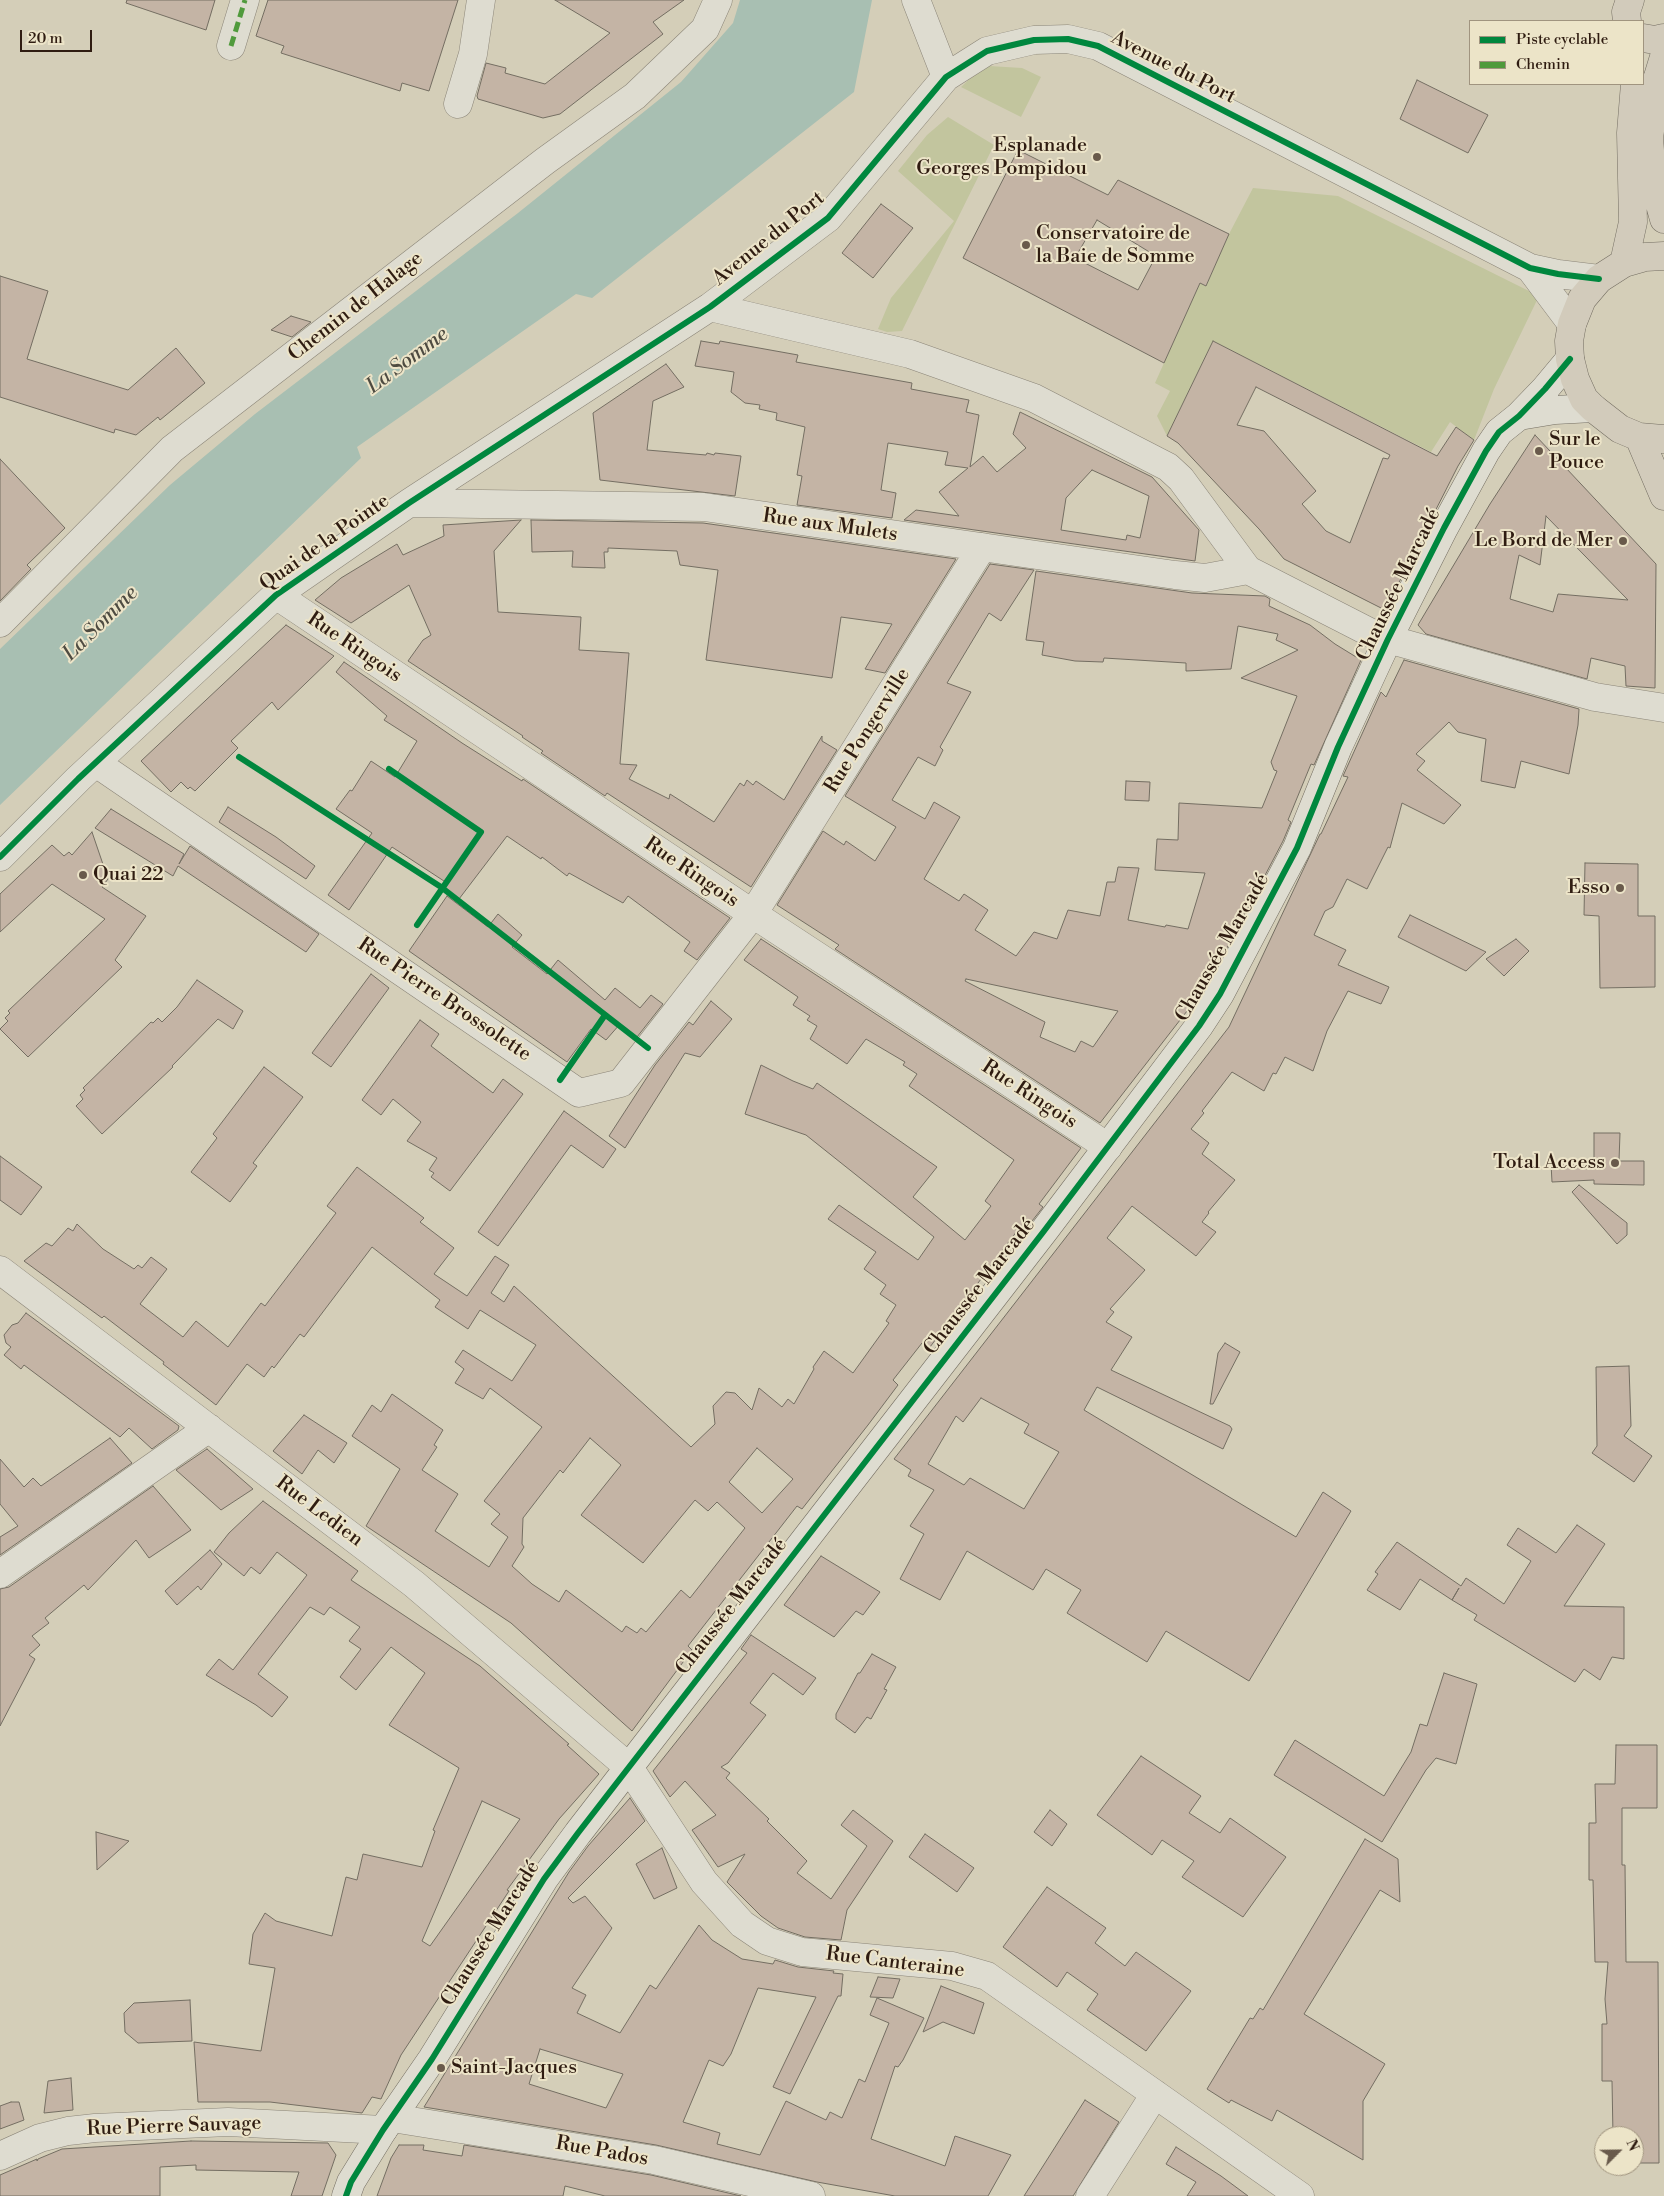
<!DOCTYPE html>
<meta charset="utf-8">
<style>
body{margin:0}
#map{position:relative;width:1664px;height:2196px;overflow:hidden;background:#d4ceb8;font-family:"Libre Bodoni",serif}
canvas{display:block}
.legend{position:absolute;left:1469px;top:20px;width:175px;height:65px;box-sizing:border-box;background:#ece4c8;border:1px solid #a0947f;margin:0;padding:6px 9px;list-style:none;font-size:15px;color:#2f1c11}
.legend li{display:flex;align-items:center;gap:10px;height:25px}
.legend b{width:25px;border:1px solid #a0947f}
.north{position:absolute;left:1594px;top:2126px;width:50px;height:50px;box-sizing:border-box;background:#ece4c8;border:1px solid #a0947f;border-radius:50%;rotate:67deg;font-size:14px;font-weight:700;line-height:20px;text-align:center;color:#2f1c11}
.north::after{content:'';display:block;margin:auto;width:18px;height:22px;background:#695a4b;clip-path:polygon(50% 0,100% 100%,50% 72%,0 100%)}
.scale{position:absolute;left:20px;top:30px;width:72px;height:22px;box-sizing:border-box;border:2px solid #2f1c11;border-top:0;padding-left:6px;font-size:15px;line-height:18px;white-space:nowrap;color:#2f1c11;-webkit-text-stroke:4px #ece4c8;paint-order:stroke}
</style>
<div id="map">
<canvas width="1664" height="2196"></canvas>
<ul class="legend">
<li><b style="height:6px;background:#00873e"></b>Piste cyclable</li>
<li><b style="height:6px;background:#509a3c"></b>Chemin</li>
</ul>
<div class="north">N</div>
<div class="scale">20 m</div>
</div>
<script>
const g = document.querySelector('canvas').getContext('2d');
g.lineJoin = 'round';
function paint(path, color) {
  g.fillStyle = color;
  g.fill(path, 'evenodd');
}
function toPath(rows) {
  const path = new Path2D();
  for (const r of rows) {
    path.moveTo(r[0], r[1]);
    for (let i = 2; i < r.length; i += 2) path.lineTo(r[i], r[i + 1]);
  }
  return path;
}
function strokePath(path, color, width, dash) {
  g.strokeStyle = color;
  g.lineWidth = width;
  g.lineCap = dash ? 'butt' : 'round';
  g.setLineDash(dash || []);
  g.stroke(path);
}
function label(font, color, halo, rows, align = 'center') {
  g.font = font + ' "Libre Bodoni",serif';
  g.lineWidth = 4;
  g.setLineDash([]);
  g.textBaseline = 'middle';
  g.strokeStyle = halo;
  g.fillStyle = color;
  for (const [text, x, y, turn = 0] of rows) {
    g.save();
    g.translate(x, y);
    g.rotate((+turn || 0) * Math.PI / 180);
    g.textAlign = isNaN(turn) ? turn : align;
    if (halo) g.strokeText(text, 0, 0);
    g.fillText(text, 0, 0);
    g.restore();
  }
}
paint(toPath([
 [989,66,1022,68,1041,77,1021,117,961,87,977,72],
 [948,117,994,145,902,331,887,332,878,329,891,298,954,221,898,171,927,135],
 [1253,188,1338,196,1539,296,1494,389,1474,440,1450,422,1431,452,1213,341,1167,436,1157,416,1170,391,1155,383,1200,283,1206,286,1229,234]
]), '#c2c59e');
paint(toPath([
 [740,0,872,0,854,92,592,298,576,294,357,447,361,458,0,805,0,649,170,485,255,414,518,213,681,82,733,23]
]), '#a8bfb2');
const building = toPath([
 [127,0,215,0,206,30,126,3,127,0],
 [268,0,458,0,429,91,402,83,400,91,281,53,284,46,256,36,268,0],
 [555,0,684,0,653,22,663,34,560,114,543,118,478,99,477,96,486,63,506,68,505,73,545,84,610,33,555,0],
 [1417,80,1488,115,1468,153,1400,119,1417,80],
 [1018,150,1108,195,1118,180,1229,234,1206,286,1200,283,1164,363,963,258,1018,150],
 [1097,220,1156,256,1138,290,1075,258,1097,220],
 [881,204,913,228,873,278,842,253,881,204],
 [0,276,48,291,27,359,128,390,176,348,205,383,160,420,158,417,136,435,115,429,114,433,0,397,0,276],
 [291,316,311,322,292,337,271,330,291,316],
 [701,341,719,344,720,341,798,355,796,362,912,383,911,389,969,400,966,412,979,415,970,467,983,456,997,472,1026,448,1013,434,1020,412,1152,477,1199,530,1195,561,904,520,916,510,959,516,939,492,968,468,945,465,948,452,888,443,881,490,896,493,892,518,797,505,802,476,797,475,805,427,776,420,777,413,759,409,760,405,745,403,731,392,734,372,695,366,701,341],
 [1092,470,1149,496,1140,538,1127,535,1126,540,1061,530,1066,498,1092,470],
 [1213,341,1437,456,1456,427,1474,440,1458,466,1385,610,1284,559,1259,529,1178,443,1167,436,1213,341],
 [1256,387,1390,455,1388,459,1383,458,1350,543,1326,531,1302,504,1316,491,1264,431,1237,425,1256,387],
 [666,364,684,387,653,401,647,450,706,455,707,453,714,455,715,453,741,456,735,496,600,480,593,413,666,364],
 [1535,435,1656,564,1655,688,1626,686,1625,666,1591,658,1587,679,1426,634,1418,625,1490,504,1535,435],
 [1546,516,1585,556,1628,600,1558,594,1553,612,1510,599,1519,555,1540,565,1546,516],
 [0,459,65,528,27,565,31,569,0,601,0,459],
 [521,520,494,551,498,612,581,617,579,650,629,653,620,764,637,765,629,779,669,799,670,794,714,822,740,783,744,786,747,780,753,785,756,781,784,800,822,736,822,741,837,750,751,887,607,793,605,796,541,753,543,751,522,737,523,736,408,661,423,640,431,635,409,585,351,623,315,600,341,578,397,544,403,555,444,536,443,525,521,520],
 [531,520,703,523,956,559,885,673,865,669,892,624,841,617,832,678,706,660,718,570,680,565,677,551,608,548,608,552,604,552,605,568,572,567,573,551,532,552,531,520],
 [990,564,1034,570,1001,621,989,613,947,683,971,692,940,747,943,750,935,766,918,757,892,800,925,819,934,802,960,817,924,879,959,901,964,894,988,910,975,930,1016,956,1034,932,1057,939,1068,910,1100,916,1107,882,1115,882,1118,867,1139,868,1128,920,1165,927,1166,925,1188,929,1205,873,1155,870,1157,839,1178,840,1179,803,1262,808,1277,771,1274,770,1271,762,1297,696,1241,678,1298,650,1276,640,1278,634,1238,626,1231,669,1186,671,1186,663,1104,658,1103,662,1075,661,1042,655,1044,642,1026,640,1036,571,1192,593,1265,596,1270,599,1269,606,1310,625,1335,644,1361,660,1314,765,1311,764,1288,820,1291,822,1283,841,1208,984,1100,1123,835,949,839,945,777,905,823,831,844,845,846,841,875,861,896,827,845,796,990,564],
 [966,979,1046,996,1118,1011,1093,1047,1081,1041,1075,1052,1040,1037,1045,1022,965,981,966,979],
 [286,625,334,656,278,710,272,702,231,741,238,748,195,791,190,787,188,789,181,782,171,792,141,761,286,625],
 [1404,660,1579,709,1578,725,1569,774,1521,761,1515,788,1481,781,1486,739,1458,732,1449,722,1416,754,1425,761,1417,770,1461,805,1444,824,1402,803,1390,848,1388,847,1367,889,1347,879,1333,907,1325,911,1314,935,1346,950,1338,965,1389,987,1381,1004,1348,991,1327,1031,1313,1071,1285,1057,1276,1074,1273,1073,1264,1091,1232,1072,1202,1111,1204,1113,1191,1129,1209,1143,1202,1154,1235,1180,1208,1212,1209,1213,1202,1222,1216,1232,1196,1256,1132,1206,1107,1238,1145,1270,1110,1309,1114,1312,1106,1322,1132,1337,1111,1370,1230,1426,1232,1429,1223,1449,1097,1387,1084,1410,1296,1537,1323,1492,1351,1511,1249,1681,1166,1631,1147,1662,1067,1613,1081,1590,1046,1569,1033,1590,967,1551,940,1600,900,1579,924,1534,910,1526,934,1490,908,1476,911,1470,894,1459,1229,1027,1320,834,1321,834,1348,777,1343,776,1381,692,1386,697,1404,660],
 [981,1398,1029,1424,1024,1433,1059,1452,1024,1509,970,1478,964,1485,928,1464,956,1416,963,1422,981,1398],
 [344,662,462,743,522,781,523,779,730,918,697,960,684,951,690,942,628,896,623,903,569,873,567,876,542,857,541,859,507,836,459,899,444,887,447,883,392,847,349,910,328,895,372,833,336,809,350,790,352,791,371,761,395,777,417,741,384,720,387,716,336,672,344,662],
 [1126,781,1150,782,1149,801,1125,800,1126,781],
 [228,807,276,837,315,866,306,879,219,822,228,807],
 [111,809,184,854,179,864,190,846,319,934,306,952,178,866,173,876,95,828,111,809],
 [92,832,108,879,102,887,146,916,115,960,122,967,28,1057,0,1029,8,1021,5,1018,10,1013,8,1011,105,919,52,884,0,932,0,894,52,845,64,856,69,852,72,855,92,832],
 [1585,863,1638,864,1638,916,1655,916,1655,987,1600,988,1599,916,1584,915,1585,863],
 [447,896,488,927,498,914,522,935,512,947,547,974,558,960,605,1000,615,988,640,1008,651,995,663,1004,637,1037,620,1024,606,1040,591,1029,567,1062,409,951,447,896],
 [1410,915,1486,952,1466,971,1398,937,1410,915],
 [761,939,1081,1148,1039,1204,1043,1207,1025,1230,1020,1227,930,1347,922,1343,893,1380,898,1385,868,1425,802,1509,797,1506,688,1646,692,1650,632,1731,511,1623,366,1526,400,1469,352,1436,372,1405,381,1412,392,1394,443,1430,434,1445,437,1447,422,1470,458,1494,435,1531,489,1567,508,1537,491,1524,500,1514,484,1501,542,1427,490,1388,483,1399,455,1383,464,1369,455,1362,463,1350,512,1381,536,1345,480,1310,468,1329,435,1307,440,1300,372,1247,304,1337,300,1334,274,1368,272,1366,264,1377,247,1364,216,1405,163,1364,164,1362,104,1316,102,1318,24,1261,46,1243,52,1246,68,1228,73,1231,77,1224,103,1249,134,1269,138,1265,142,1268,151,1257,167,1269,140,1304,183,1337,196,1321,228,1347,261,1303,265,1306,336,1213,327,1206,357,1167,424,1218,420,1222,454,1248,434,1274,467,1296,495,1256,509,1265,491,1293,504,1302,514,1286,691,1447,715,1424,713,1406,726,1392,735,1393,752,1410,759,1388,782,1407,788,1399,794,1404,814,1369,813,1367,824,1351,853,1373,889,1323,886,1321,896,1305,880,1294,886,1285,864,1269,876,1252,828,1219,839,1205,918,1260,934,1237,806,1135,745,1114,761,1065,793,1081,813,1089,817,1083,937,1167,913,1197,965,1240,991,1206,985,1201,1014,1160,909,1086,917,1074,903,1065,905,1062,866,1039,847,1064,810,1039,817,1026,807,1020,810,1016,793,1005,798,997,744,960,761,939],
 [590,1438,621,1465,581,1515,643,1563,695,1500,708,1511,717,1502,745,1528,690,1598,681,1590,646,1632,641,1628,637,1633,626,1626,622,1632,566,1590,559,1602,532,1584,512,1566,524,1547,522,1544,523,1518,560,1470,563,1473,590,1438],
 [757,1448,793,1479,762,1513,729,1482,757,1448],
 [1516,939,1529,951,1504,976,1486,959,1516,939],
 [371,974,389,988,331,1067,312,1053,371,974],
 [197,980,243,1011,233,1029,218,1019,172,1066,173,1067,102,1134,76,1106,83,1099,80,1095,85,1090,83,1088,151,1022,153,1023,158,1018,162,1022,177,1007,197,980],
 [711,1001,732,1019,700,1057,685,1053,625,1148,609,1136,655,1065,689,1022,693,1025,711,1001],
 [420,1020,439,1034,431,1046,493,1093,503,1079,523,1094,450,1191,431,1177,434,1173,429,1170,437,1158,407,1141,421,1122,393,1099,381,1115,362,1100,420,1020],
 [264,1067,303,1097,253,1163,257,1166,230,1202,191,1172,217,1138,213,1134,264,1067],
 [564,1111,616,1149,603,1168,571,1145,498,1246,478,1232,564,1111],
 [1594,1133,1620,1133,1619,1161,1644,1161,1644,1185,1594,1184,1594,1180,1552,1182,1551,1164,1594,1162,1594,1133],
 [0,1156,42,1187,21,1215,0,1200,0,1156],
 [1579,1185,1627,1223,1627,1235,1617,1244,1572,1192,1579,1185],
 [26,1313,179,1426,178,1430,152,1449,129,1428,120,1437,24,1365,21,1369,4,1355,11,1347,6,1343,4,1335,12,1325,18,1323,26,1313],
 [1225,1343,1240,1352,1213,1404,1210,1404,1218,1353,1225,1343],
 [1629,1366,1631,1426,1624,1436,1652,1456,1634,1482,1592,1453,1597,1446,1596,1367,1629,1366],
 [304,1415,347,1443,334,1463,318,1450,302,1474,273,1451,304,1415],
 [110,1438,132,1463,0,1555,0,1537,18,1526,0,1504,0,1459,24,1487,33,1478,41,1486,110,1438],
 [207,1449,253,1489,221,1510,176,1470,207,1449],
 [153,1486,191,1530,149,1558,136,1540,88,1590,84,1585,45,1618,49,1623,32,1636,40,1645,29,1655,35,1659,0,1726,0,1589,9,1587,153,1486],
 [263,1501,358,1571,351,1580,480,1666,569,1744,567,1745,599,1774,559,1819,507,1890,509,1891,401,2055,381,2099,372,2097,362,2113,270,2102,198,2102,194,2042,261,2051,275,1968,249,1964,253,1934,265,1913,276,1921,332,1936,346,1877,357,1880,363,1854,422,1867,435,1831,433,1830,459,1768,389,1725,425,1673,391,1647,356,1690,340,1677,361,1649,349,1641,360,1627,330,1607,324,1615,310,1607,258,1674,288,1697,272,1717,256,1705,206,1675,219,1659,233,1670,307,1575,277,1552,260,1574,251,1567,244,1576,214,1552,229,1533,263,1501],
 [482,1801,520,1819,430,1946,422,1941,482,1801],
 [1577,1525,1605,1544,1564,1606,1624,1607,1624,1659,1612,1657,1600,1680,1584,1669,1575,1682,1474,1620,1477,1615,1452,1600,1459,1588,1452,1600,1420,1579,1400,1610,1367,1590,1378,1574,1375,1572,1397,1542,1461,1586,1466,1578,1504,1604,1531,1561,1507,1545,1518,1528,1556,1553,1577,1525],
 [210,1550,222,1564,201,1590,198,1586,177,1605,165,1591,210,1550],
 [821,1556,880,1592,863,1615,856,1611,834,1637,784,1605,821,1556],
 [751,1635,816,1678,803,1695,773,1673,750,1703,766,1715,728,1763,721,1767,730,1773,726,1778,769,1819,767,1821,807,1861,797,1873,831,1899,867,1846,841,1825,853,1810,893,1841,847,1910,841,1940,805,1937,778,1928,761,1916,727,1882,745,1854,718,1867,692,1830,716,1815,685,1781,670,1797,653,1771,747,1653,741,1649,751,1635],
 [872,1654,896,1667,884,1689,887,1690,871,1719,867,1717,855,1733,836,1719,836,1714,858,1673,860,1673,872,1654],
 [1444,1673,1477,1684,1456,1764,1436,1758,1426,1770,1382,1842,1274,1775,1295,1740,1384,1796,1411,1752,1420,1724,1427,1726,1444,1673],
 [1616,1745,1657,1745,1657,1808,1622,1808,1622,1865,1625,1865,1626,1962,1658,1962,1659,2163,1634,2163,1634,2136,1613,2136,1612,2081,1602,2081,1602,2024,1607,2024,1605,1999,1608,1962,1595,1962,1593,1880,1589,1880,1589,1823,1596,1823,1595,1784,1615,1784,1616,1745],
 [1141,1756,1201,1796,1189,1813,1220,1833,1230,1818,1286,1857,1243,1917,1182,1877,1194,1861,1162,1840,1152,1855,1097,1815,1141,1756],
 [630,1798,645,1821,568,1898,573,1903,585,1896,612,1928,572,1988,586,1995,577,2013,620,2033,650,1985,656,1989,699,1925,712,1940,742,1959,773,1964,775,1960,798,1967,834,1971,833,1973,843,1974,841,1996,838,1996,790,2094,773,2087,816,1997,758,1988,731,2054,723,2066,709,2060,683,2122,720,2133,717,2144,760,2155,786,2101,826,2120,830,2112,842,2118,859,2079,865,2082,889,2023,870,2015,877,1998,924,2018,903,2060,898,2067,895,2066,871,2139,945,2166,955,2136,1011,2155,988,2196,895,2196,817,2182,656,2145,424,2107,569,1872,588,1846,630,1798],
 [540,2049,623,2074,606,2108,529,2084,540,2049],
 [1050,1810,1067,1824,1052,1846,1034,1832,1050,1810],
 [96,1832,129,1841,97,1870,96,1832],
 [925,1834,974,1868,957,1892,909,1857,925,1834],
 [1365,1839,1398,1859,1400,1902,1380,1890,1304,2014,1385,2064,1363,2101,1363,2160,1277,2110,1272,2121,1231,2100,1229,2103,1207,2089,1250,2018,1253,2019,1260,2008,1263,2010,1365,1839],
 [662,1848,677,1888,654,1899,636,1864,662,1848],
 [1047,1887,1106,1928,1095,1943,1125,1966,1136,1952,1191,1991,1146,2051,1087,2010,1098,1994,1067,1972,1057,1987,1003,1947,1047,1887],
 [878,1977,900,1979,893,1998,870,1997,878,1977],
 [941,1986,984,2003,974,2034,943,2022,923,2032,941,1986],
 [190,2000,192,2041,138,2043,125,2032,124,2013,134,2003,190,2000],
 [71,2078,73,2110,44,2113,48,2081,71,2078],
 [1085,2100,1119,2122,1075,2193,1073,2196,1024,2196,1085,2100],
 [11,2102,19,2102,24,2120,0,2129,0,2106,11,2102],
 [191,2141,328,2143,336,2155,322,2196,291,2196,299,2172,196,2170,196,2165,160,2167,160,2196,0,2196,0,2175,37,2159,37,2161,38,2159,62,2149,191,2141],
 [399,2145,424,2145,423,2150,462,2156,464,2145,651,2175,741,2196,605,2196,565,2186,563,2196,377,2196,391,2158,399,2145],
 [1176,2147,1221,2176,1248,2196,1187,2196,1196,2182,1166,2164,1176,2147]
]);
paint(building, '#c4b4a5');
strokePath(building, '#746e62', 1);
const street = toPath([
 [916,0,946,77],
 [231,46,245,0],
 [458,104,473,54,481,0],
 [1530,268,1572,324],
 [710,307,910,354,1034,398,1168,467,1181,479,1248,570,1377,636,1595,697,1664,708],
 [409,503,704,507,1175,575,1205,578,1248,570],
 [276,595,753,914,1108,1147],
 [0,623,172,449,545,161,635,96,705,29,718,0],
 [96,763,579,1093,621,1083,753,914,982,547],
 [0,857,78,779,276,595,409,503,710,307,828,218,946,77,987,51,1034,40,1068,39,1098,46,1530,268,1558,274,1599,279],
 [0,1270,414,1584,618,1758,628,1766,704,1882,742,1924,767,1941,802,1952,952,1966,987,1976,1300,2196],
 [0,1574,209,1428],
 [392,2118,654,2160,811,2196],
 [0,2156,40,2138,68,2131,95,2128,228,2122,383,2130],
 [1090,2196,1155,2094]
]);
const secondary = toPath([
 [1519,416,1555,410,1593,408],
 [346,2196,351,2182,383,2130,432,2059,544,1879,578,1833,1044,1231,1199,1026,1220,994,1297,848,1338,747,1388,639,1444,528,1486,451,1499,432,1519,416,1545,389,1570,359]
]);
const primary = toPath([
 [1627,21,1626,12,1630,0],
 [1643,38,1655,40,1664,38],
 [1664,57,1657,80,1649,138,1652,176,1664,219],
 [1664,256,1645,257,1624,263,1599,279,1582,299,1572,324,1569,341,1570,359,1575,379,1584,399,1593,408,1620,429,1639,437,1664,439],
 [1624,263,1633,222,1631,133,1635,84],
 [1639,437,1664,496]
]);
strokePath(street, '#8b8578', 29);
strokePath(secondary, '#746e62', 29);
strokePath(primary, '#746e62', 29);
strokePath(street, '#dedcd0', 28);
strokePath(secondary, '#dedcd0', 28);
strokePath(primary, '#d2cbbb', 28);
strokePath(toPath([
 [231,46,245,0]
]), '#509a3c', 5, [10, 5]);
strokePath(toPath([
 [239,757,441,887,648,1048],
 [389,769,481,832,417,925],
 [0,857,78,779,276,595,409,503,710,307,828,218,946,77,987,51,1034,40,1068,39,1098,46,1530,268,1558,274,1599,279],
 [560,1080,605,1015],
 [346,2196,351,2182,383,2130,432,2059,544,1879,578,1833,1044,1231,1199,1026,1220,994,1297,848,1338,747,1388,639,1444,528,1486,451,1499,432,1519,416,1545,389,1570,359]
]), '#00873e', 6);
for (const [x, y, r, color] of [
 [1097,157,5,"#695a4b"],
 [1026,245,5,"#695a4b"],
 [1539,451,5,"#695a4b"],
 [1623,541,5,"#695a4b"],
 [83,875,5,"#695a4b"],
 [1620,888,5,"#695a4b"],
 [1615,1163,5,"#695a4b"],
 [441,2068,5,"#695a4b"]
]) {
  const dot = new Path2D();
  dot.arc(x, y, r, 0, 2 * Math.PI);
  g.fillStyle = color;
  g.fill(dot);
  strokePath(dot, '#ece4c8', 2);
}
label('20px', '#2f1c11', '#ece4c8', [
 ["Avenue du Port",1173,68,27],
 ["Avenue du Port",769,239,-39],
 ["Chemin de Halage",356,307,-38],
 ["Rue aux Mulets",830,526,8],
 ["Quai de la Pointe",325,543,-35],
 ["Chaussée Marcadé",1399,585,-64],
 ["Rue Ringois",354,648,34],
 ["Rue Pongerville",868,731,-58],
 ["Rue Ringois",691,873,34],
 ["Chaussée Marcadé",1223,948,-60],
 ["Rue Pierre Brossolette",444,1000,34],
 ["Rue Ringois",1029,1095,33],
 ["Chaussée Marcadé",980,1287,-52],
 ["Rue Ledien",319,1512,37],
 ["Chaussée Marcadé",732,1607,-52],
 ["Chaussée Marcadé",491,1934,-58],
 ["Rue Canteraine",895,1963,7],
 ["Rue Pierre Sauvage",174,2127,-2],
 ["Rue Pados",602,2152,10]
]);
label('20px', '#2f1c11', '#ece4c8', [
 ["Esplanade",1087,146],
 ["Georges Pompidou",1087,169],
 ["Conservatoire de",1036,234,"left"],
 ["la Baie de Somme",1036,257,"left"],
 ["Sur le",1549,440,"left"],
 ["Pouce",1549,463,"left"],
 ["Le Bord de Mer",1613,541],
 ["Quai 22",93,875,"left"],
 ["Esso",1610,888],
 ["Total Access",1605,1163],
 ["Saint-Jacques",451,2068,"left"]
], 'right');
label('italic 21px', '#4e4b41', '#ece4c8', [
 ["La Somme",408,361,-37],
 ["La Somme",101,624,-45]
]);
</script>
